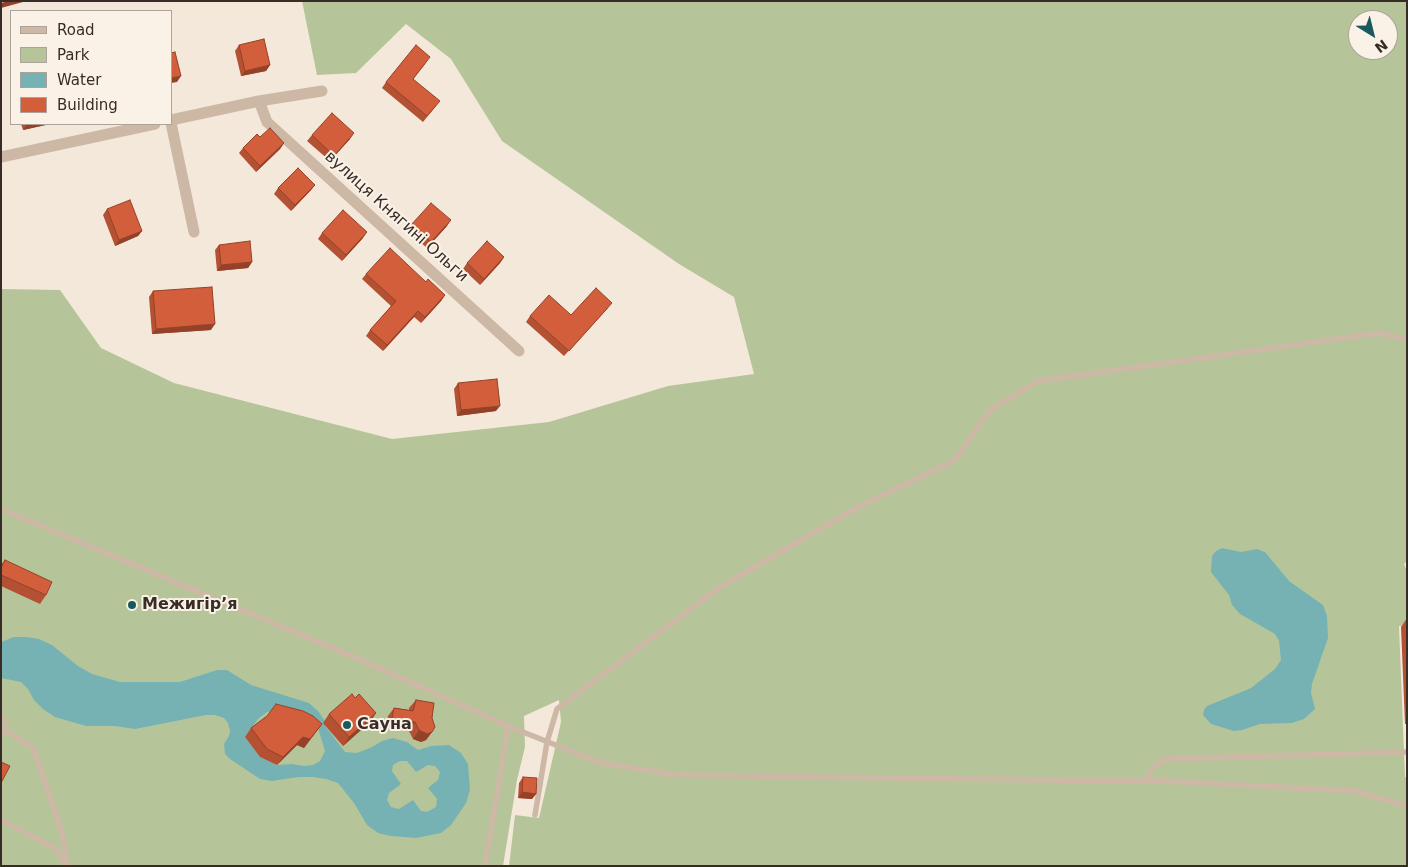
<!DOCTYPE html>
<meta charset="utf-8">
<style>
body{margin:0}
#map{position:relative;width:1408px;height:867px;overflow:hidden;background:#f4e8da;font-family:"DejaVu Sans",sans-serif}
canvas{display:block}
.frame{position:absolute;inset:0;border:2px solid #382c27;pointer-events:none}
.legend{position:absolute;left:10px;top:10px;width:162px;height:115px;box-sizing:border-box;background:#fbf2e7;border:1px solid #ada39a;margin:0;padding:6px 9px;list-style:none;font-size:15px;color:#382c27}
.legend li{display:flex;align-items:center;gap:10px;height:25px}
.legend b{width:25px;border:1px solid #ada39a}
.north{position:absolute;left:1348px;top:10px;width:50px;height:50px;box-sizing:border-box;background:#fbf2e7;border:1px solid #ada39a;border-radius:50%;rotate:144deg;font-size:14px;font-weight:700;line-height:20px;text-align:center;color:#382c27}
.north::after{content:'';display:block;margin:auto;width:18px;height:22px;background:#185a5e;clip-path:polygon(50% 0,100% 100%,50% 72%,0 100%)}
</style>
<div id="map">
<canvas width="1408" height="867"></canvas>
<div class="frame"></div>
<ul class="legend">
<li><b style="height:6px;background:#cdb7a5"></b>Road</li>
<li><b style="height:14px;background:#b6c599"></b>Park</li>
<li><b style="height:14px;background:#76b2b4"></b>Water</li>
<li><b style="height:14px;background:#d25e3b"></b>Building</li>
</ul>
<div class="north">N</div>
</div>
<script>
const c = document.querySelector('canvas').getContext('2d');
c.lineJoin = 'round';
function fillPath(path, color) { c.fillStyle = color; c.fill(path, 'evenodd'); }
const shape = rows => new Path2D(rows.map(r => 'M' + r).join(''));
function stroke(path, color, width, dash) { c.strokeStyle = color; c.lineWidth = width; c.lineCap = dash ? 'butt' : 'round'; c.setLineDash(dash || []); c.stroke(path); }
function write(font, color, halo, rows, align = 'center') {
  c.font = font + ' "DejaVu Sans",sans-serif'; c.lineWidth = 4; c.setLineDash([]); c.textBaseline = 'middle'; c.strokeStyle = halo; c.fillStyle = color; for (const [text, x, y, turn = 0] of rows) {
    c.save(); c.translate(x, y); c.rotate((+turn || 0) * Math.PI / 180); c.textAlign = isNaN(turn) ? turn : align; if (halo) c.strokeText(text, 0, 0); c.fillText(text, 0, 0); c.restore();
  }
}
fillPath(shape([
 [302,1,1407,1,1407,561,1404,564,1407,571,1407,625,1399,626,1405,777,1407,778,1407,866,509,866,515,815,539,818,561,722,559,700,524,716,525,747,517,780,503,866,1,866,1,289,60,290,101,348,174,383,392,439,549,422,668,386,754,374,734,297,679,264,502,141,451,59,406,24,356,73,317,75],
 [1358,20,1388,20,1388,50,1358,50]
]), '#b6c599');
fillPath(shape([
 [1222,548,1241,552,1257,549,1265,552,1289,581,1323,605,1327,616,1328,638,1312,684,1311,693,1315,709,1304,719,1292,723,1260,724,1242,730,1234,731,1211,724,1203,715,1204,710,1207,706,1251,688,1275,669,1281,660,1279,641,1275,634,1240,614,1232,605,1229,595,1211,572,1212,556,1216,551],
 [14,637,27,637,39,639,52,645,78,666,92,674,120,682,180,682,217,670,227,670,251,685,309,703,318,711,325,721,326,727,345,752,357,753,372,747,382,741,393,738,407,742,418,750,431,746,449,745,461,753,468,764,470,790,466,803,451,825,441,833,416,838,391,836,378,833,367,825,354,803,338,783,326,779,313,777,299,777,272,781,260,779,230,759,225,754,224,744,229,736,230,731,228,723,224,718,215,715,206,715,135,729,115,726,86,726,55,717,43,709,34,700,28,689,21,682,1,678,1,642],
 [277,711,318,728,325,751,320,761,313,765,304,766,292,764,277,765,260,757,245,737,258,719,267,712],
 [400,761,407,761,416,772,428,765,435,766,440,772,438,780,428,788,437,799,436,807,427,812,421,811,413,800,399,809,391,807,387,800,389,793,401,784,392,771,393,765]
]), '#76b2b4');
stroke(shape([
 [1,509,354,657,508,726,598,762,675,775,1122,781,1147,780,1355,791,1407,806],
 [1,716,6,723,5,730,1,733],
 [5,730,33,748,61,829,68,866],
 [1147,780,1150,771,1158,763,1167,759,1407,752],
 [535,815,547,742,557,709,720,587,860,506,954,461,990,410,1038,381,1379,333,1407,339],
 [1,820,56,849,65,866],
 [485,866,508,726]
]), '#cdb7a5', 5.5);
stroke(shape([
 [259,101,267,122,519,351],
 [171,120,259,101,322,91],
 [171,123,194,232],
 [1,157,155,124]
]), '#cdb7a5', 11);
fillPath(shape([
 [239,45,270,65,266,71,241,76,235,51],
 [426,63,413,79,436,106,423,122,382,88,386,82],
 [21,124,50,124,23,130],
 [312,135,350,139,330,161,307,141],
 [284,143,280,149,256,172,239,153,243,148],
 [315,185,311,190,291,211,274,194,278,188],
 [107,209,142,231,138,236,115,246,103,215],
 [411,225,447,226,427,248,407,231],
 [322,233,363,238,342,261,318,239],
 [219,245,252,262,248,268,217,271,215,250],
 [504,257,500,263,480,285,463,269,467,263],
 [366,274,426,282,445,295,441,301,421,323,414,317,383,351,366,336,370,330,391,306,362,279],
 [153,291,211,330,152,334,149,297],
 [608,308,564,356,526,322,530,316,571,315],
 [458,383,496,411,457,416,454,389],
 [5,560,46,595,40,604,1,586,1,565],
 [1407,618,1407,724,1405,724,1401,627],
 [416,700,432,718,432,732,426,740,421,742,413,739,409,731,386,726,388,716,394,708,409,710,409,708],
 [376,713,370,722,343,746,323,723,329,714],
 [267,716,315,733,304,748,297,745,277,765,260,757,245,737,251,728],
 [523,777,536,794,532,799,518,798,519,783]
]), '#b55133');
fillPath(shape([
 [8,1,23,1,23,2,1,8,1,3],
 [270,65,266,71,241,76,245,71],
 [181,76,177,82,171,83,171,78],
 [27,124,50,124,23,130],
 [354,133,350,139,330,161,334,156],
 [284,143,280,149,256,172,260,166],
 [315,185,311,190,291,211,295,205],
 [451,220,447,226,427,248,431,242],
 [142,231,138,236,115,246,119,240],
 [367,232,363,238,342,261,346,255],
 [504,257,500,263,480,285,484,279],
 [252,262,248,268,217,271,221,265],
 [445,295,441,301,421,323,425,317],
 [418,311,414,317,383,351,387,345],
 [215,324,211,330,152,334,156,329],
 [500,406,496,411,457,416,461,410],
 [376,713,370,722,343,746,349,737],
 [392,718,415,722,409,731,386,726],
 [322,724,304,748,297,745,277,765,283,757,303,737],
 [419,730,432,732,426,740,421,742,413,739],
 [522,792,536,794,532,799,518,798]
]), '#934229');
const building = shape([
 [264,39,270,65,245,71,239,45,264,39],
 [416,45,430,57,413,79,440,101,427,116,386,82,416,45],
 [175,52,181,76,171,78,171,53,175,52],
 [332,113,354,133,334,156,312,135,332,113],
 [270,128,284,143,260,166,243,148,257,134,260,137,270,128],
 [298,168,315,185,295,205,278,188,298,168],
 [130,200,142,231,119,240,107,209,130,200],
 [431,203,451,220,431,242,411,225,431,203],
 [343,210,367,232,346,255,322,233,343,210],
 [250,241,252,262,221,265,219,245,250,241],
 [487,241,504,257,484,279,467,263,487,241],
 [390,248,426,282,428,279,445,295,425,317,418,311,387,345,370,330,396,301,366,274,390,248],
 [212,287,215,324,156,329,153,291,212,287],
 [596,288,612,303,569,351,530,316,549,295,571,315,596,288],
 [497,379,500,406,461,410,458,383,497,379],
 [5,560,52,582,46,595,1,575,1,568,5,560],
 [352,694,355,698,359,694,376,713,349,737,329,714,352,694],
 [416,700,434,703,432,718,435,727,432,732,427,734,419,730,415,722,392,718,394,708,413,711,416,700],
 [276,704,303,711,313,716,322,724,310,739,303,737,283,757,267,749,251,728,267,716,276,704],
 [1,762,10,766,1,783,1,762],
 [523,777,537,778,536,794,522,792,523,777]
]);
fillPath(building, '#d25e3b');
stroke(building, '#934229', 1);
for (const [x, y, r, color] of [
 [132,605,5,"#185a5e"],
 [347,725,5,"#185a5e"]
]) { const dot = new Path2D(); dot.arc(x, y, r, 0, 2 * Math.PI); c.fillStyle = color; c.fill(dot); stroke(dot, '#fbf2e7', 2); }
write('16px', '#382c27', '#fbf2e7', [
 ["вулиця Княгині Ольги",396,217,42]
]);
write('bold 16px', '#382c27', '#fbf2e7', [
 ["Межигір’я",142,605],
 ["Сауна",357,725]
], 'left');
</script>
